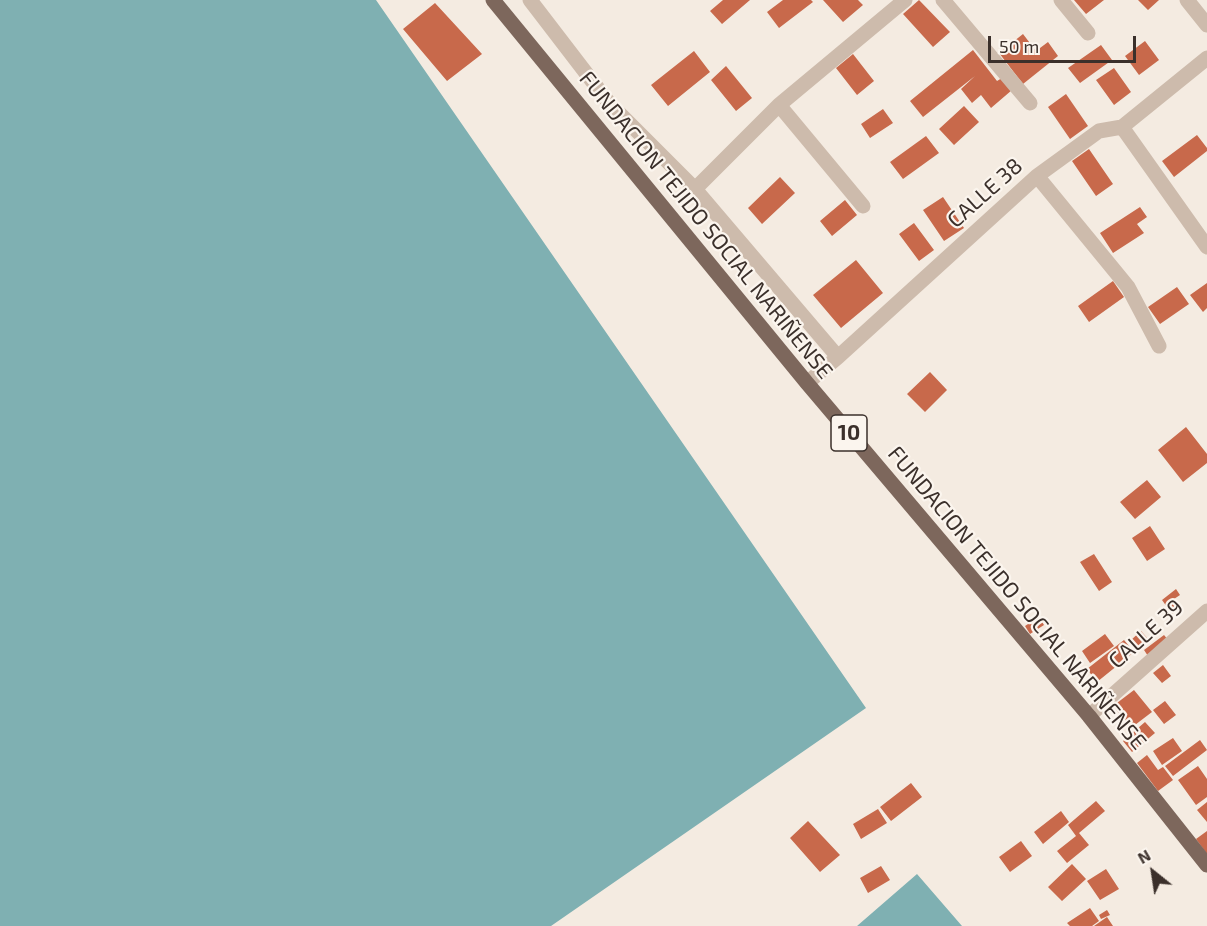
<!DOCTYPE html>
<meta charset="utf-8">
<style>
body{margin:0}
#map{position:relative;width:1207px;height:926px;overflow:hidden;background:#f4ebe1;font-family:"Exo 2",sans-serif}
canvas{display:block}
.north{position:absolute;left:1123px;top:842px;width:60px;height:60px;-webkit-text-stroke:4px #fbf5ee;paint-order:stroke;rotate:330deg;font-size:16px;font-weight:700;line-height:24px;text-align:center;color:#3b302b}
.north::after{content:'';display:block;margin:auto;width:21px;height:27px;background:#3b302b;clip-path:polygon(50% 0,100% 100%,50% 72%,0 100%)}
.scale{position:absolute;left:988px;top:36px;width:148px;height:27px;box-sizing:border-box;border:3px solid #3b302b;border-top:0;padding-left:8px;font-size:18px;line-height:21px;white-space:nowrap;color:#3b302b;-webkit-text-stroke:4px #fbf5ee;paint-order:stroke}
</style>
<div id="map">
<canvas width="1207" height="926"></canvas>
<div class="north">N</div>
<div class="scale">50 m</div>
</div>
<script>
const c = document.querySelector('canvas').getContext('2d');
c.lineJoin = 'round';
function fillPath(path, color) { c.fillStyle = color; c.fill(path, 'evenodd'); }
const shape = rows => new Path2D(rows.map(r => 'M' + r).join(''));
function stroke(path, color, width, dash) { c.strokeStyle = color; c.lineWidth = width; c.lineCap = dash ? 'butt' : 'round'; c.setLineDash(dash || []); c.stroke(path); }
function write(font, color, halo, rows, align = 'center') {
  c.font = font + ' "Exo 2",sans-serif'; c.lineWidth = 4.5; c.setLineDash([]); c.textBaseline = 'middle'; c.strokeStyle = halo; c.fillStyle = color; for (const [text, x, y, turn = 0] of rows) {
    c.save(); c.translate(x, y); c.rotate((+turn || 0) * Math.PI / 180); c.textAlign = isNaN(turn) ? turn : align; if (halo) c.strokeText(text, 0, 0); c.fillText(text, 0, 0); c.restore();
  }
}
fillPath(shape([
 [0,0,376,0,866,708,551,926,0,926],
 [917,874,962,926,857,926]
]), '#7fb0b2');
fillPath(shape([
 [723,0,750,0,722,24,710,11],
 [783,0,811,0,813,2,779,28,767,12],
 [823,0,858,0,863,5,843,22],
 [919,0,950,32,933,47,903,14],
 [1074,0,1104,0,1086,14],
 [1138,0,1159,0,1148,10],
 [435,3,482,54,447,81,403,29],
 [1023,34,1036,51,1048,42,1058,56,1023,84,999,53],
 [1145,41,1159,60,1139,75,1125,56],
 [1101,45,1112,60,1080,83,1068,68],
 [973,50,997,81,1002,78,1012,90,991,108,981,95,972,103,961,89,975,76,923,117,910,101],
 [694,51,710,72,668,106,651,85],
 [853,54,874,81,857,95,836,68],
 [726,66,752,98,736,111,711,80],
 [1114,68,1131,92,1114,105,1096,80],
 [1066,94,1088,126,1070,139,1048,107],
 [964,106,979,122,954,145,939,129],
 [883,109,893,123,870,138,861,124],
 [1197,135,1207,148,1207,151,1174,177,1162,161],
 [926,136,939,153,903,179,890,162],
 [1089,149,1113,184,1096,196,1072,161],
 [780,177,795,193,762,224,748,208],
 [943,197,964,228,944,241,923,210],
 [845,200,857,215,832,236,820,221],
 [1140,207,1147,217,1137,224,1144,233,1113,253,1100,233],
 [914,223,934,250,919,261,899,234],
 [856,260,883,293,841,328,813,295],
 [1113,281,1124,297,1089,322,1078,306],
 [1207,283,1207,308,1203,312,1190,295],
 [1177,287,1189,304,1160,324,1148,307],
 [930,372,947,390,925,412,907,394],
 [1186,427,1207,454,1207,463,1183,482,1158,450],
 [1147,480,1161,497,1135,519,1120,502],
 [1150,526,1165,549,1147,561,1132,538],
 [1094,554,1112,582,1099,591,1080,562],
 [1176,589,1180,595,1171,601,1177,610,1172,614,1162,600],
 [1039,617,1044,625,1030,634,1025,626],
 [1141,631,1148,639,1138,647,1131,640],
 [1105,634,1114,646,1090,663,1082,651],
 [1164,635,1169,641,1148,656,1144,650],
 [1124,640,1134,652,1097,682,1087,669],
 [1163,665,1171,676,1162,683,1153,673],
 [1134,690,1152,712,1131,728,1113,706],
 [1165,701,1176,715,1164,724,1153,710],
 [1145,722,1155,733,1132,752,1123,741],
 [1173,738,1182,751,1162,765,1153,751],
 [1200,740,1207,750,1173,776,1165,766],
 [1147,755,1158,770,1163,767,1173,780,1158,791,1137,763],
 [1198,766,1207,779,1207,797,1196,805,1178,780],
 [911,783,922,797,891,821,880,807],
 [1096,801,1105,811,1079,833,1089,845,1067,863,1057,851,1076,836,1068,825],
 [1207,802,1207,822,1197,810],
 [878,809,887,823,861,839,853,824],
 [1061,811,1069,822,1043,844,1034,832],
 [808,821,840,855,820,872,790,838],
 [1207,831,1207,854,1196,839],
 [1021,841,1032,856,1010,872,999,857],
 [1072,864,1086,879,1062,901,1048,887],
 [881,866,890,880,868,893,860,878],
 [1106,869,1119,889,1100,900,1087,881],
 [1090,908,1099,921,1092,926,1070,926,1067,923],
 [1107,910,1110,915,1101,919,1099,915],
 [1107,917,1113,926,1094,926]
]), '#c8694b');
stroke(shape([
 [530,0,609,103,695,189,838,357],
 [943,0,1030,103],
 [1061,0,1088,33],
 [1187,0,1207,25],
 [779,105,863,206],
 [1122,127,1207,247],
 [1037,176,1128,287,1159,346],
 [695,189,779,105,905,0],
 [807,383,838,357,1037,176,1099,131,1122,127,1207,58],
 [1089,716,1207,611]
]), '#cdbbac', 15);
stroke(shape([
 [493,0,807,383,1089,716,1207,865]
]), '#7d675c', 15);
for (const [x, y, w] of [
 [849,433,36]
]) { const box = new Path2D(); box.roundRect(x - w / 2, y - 18, w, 36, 4.5); c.fillStyle = '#fbf5ee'; c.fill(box); stroke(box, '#3b302b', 1.5); }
write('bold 21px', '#3b302b', null, [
 ["10",849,433]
]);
write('22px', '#3b302b', '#fbf5ee', [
 ["CALLE 38",985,193,-42],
 ["FUNDACION TEJIDO SOCIAL NARIÑENSE",706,225,51],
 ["FUNDACION TEJIDO SOCIAL NARIÑENSE",1017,598,50],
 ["CALLE 39",1146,634,-42]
]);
</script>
